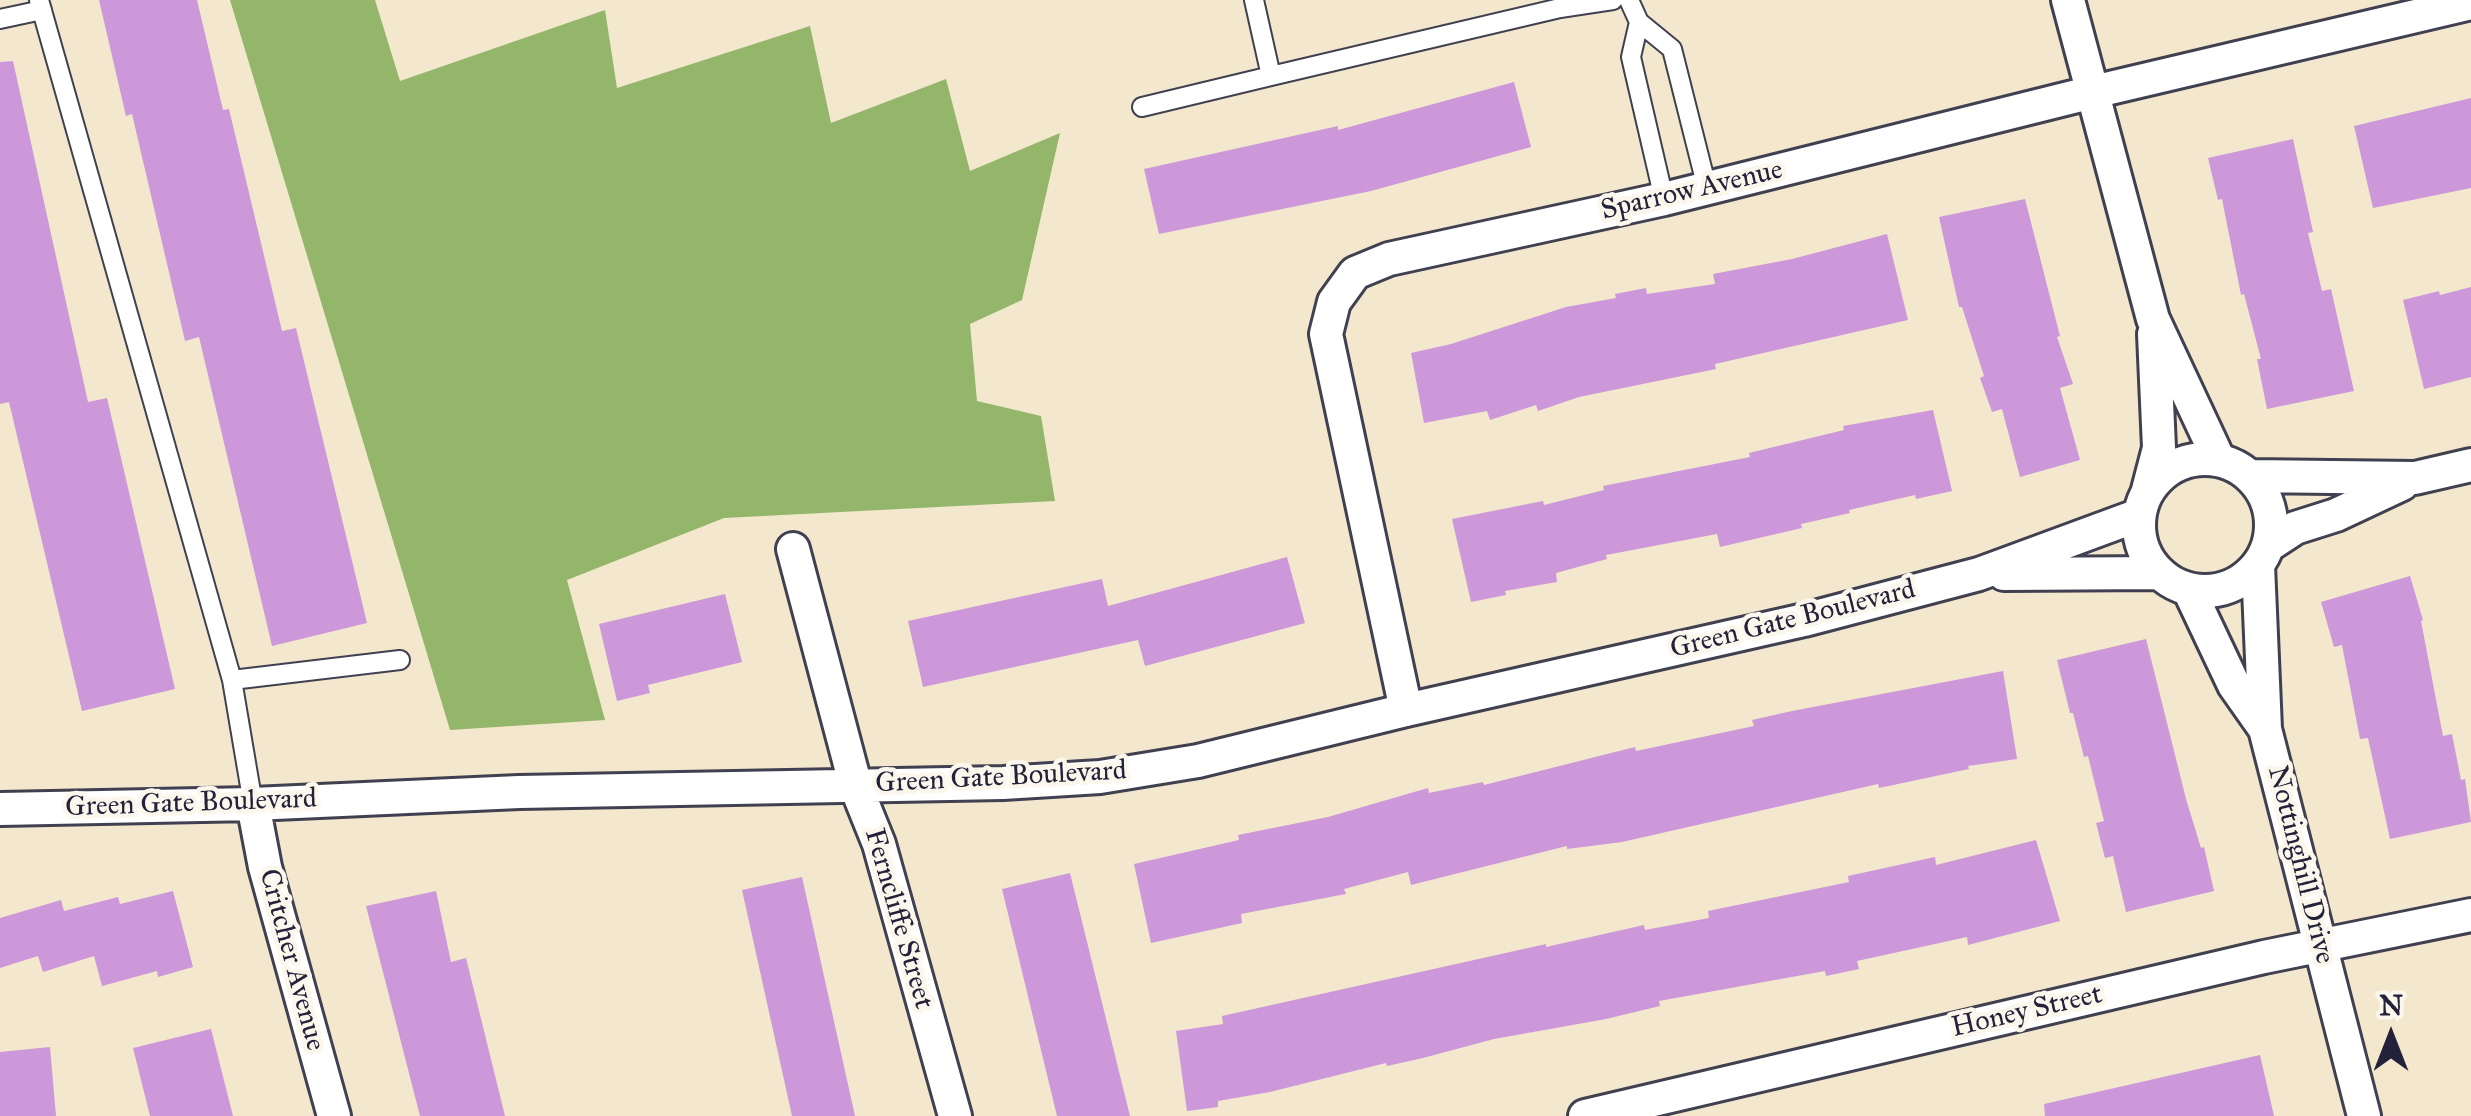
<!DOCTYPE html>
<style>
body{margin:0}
#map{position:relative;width:2471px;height:1116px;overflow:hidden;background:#f3e7cd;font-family:"IM FELL Great Primer",serif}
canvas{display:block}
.north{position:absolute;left:2341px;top:986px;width:100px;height:100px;-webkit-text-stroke:8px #fbf7ec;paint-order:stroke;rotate:0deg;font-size:28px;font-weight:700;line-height:40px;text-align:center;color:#22223b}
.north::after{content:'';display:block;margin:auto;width:35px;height:45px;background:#22223b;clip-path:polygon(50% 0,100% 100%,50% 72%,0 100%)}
</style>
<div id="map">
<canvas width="2471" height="1116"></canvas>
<div class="north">N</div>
</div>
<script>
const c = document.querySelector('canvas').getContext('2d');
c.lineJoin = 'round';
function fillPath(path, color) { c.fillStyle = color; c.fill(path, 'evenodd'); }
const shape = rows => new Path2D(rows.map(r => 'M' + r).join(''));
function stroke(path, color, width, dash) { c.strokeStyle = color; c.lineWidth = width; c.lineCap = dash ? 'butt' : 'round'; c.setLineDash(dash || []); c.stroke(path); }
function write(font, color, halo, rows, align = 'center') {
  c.font = font + ' "IM FELL Great Primer",serif'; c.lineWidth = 9; c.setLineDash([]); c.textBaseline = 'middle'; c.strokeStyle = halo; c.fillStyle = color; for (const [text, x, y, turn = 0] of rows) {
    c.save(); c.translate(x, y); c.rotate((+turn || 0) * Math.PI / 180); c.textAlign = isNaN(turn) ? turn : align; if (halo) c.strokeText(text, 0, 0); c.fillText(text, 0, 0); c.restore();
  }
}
fillPath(shape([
 [230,0,375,0,400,81,605,10,617,88,810,26,831,123,946,79,970,171,1060,133,1022,300,970,324,977,401,1041,416,1055,501,724,518,567,580,605,720,450,730]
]), '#93b66a');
fillPath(shape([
 [99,0,197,0,223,110,229,109,282,331,296,328,367,623,272,646,199,337,185,341,132,114,126,116],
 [13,61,88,402,107,398,175,689,82,711,9,402,0,404,0,62],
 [1514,82,1531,147,1371,191,1159,234,1144,169,1338,126,1338,130],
 [2471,98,2471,188,2373,208,2354,126],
 [2293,139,2313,232,2308,233,2322,291,2331,289,2354,391,2267,409,2257,359,2261,359,2244,294,2241,295,2222,199,2218,200,2208,158],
 [2025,199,2060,336,2057,337,2073,384,2060,388,2080,460,2020,477,2002,409,1992,412,1980,378,1984,376,1962,307,1959,307,1939,217],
 [1887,234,1908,320,1715,364,1716,369,1579,397,1538,411,1536,405,1490,420,1487,411,1424,423,1411,353,1451,344,1566,307,1616,298,1615,294,1646,288,1647,294,1715,284,1713,274,1792,259],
 [2471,287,2471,377,2424,389,2403,300,2439,291,2440,295],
 [1933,410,1952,491,1916,499,1915,495,1849,510,1850,513,1801,524,1802,528,1720,547,1717,534,1606,555,1607,559,1556,573,1557,582,1505,591,1506,595,1471,602,1452,519,1543,501,1544,505,1604,490,1603,486,1750,457,1749,453,1844,430,1843,426],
 [1287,557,1305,623,1145,666,1138,640,923,687,908,621,1102,579,1108,606],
 [2410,576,2423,620,2421,621,2443,736,2452,734,2461,780,2465,779,2471,822,2390,839,2368,738,2360,739,2342,645,2334,647,2321,602],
 [725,594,742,662,648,685,650,693,617,701,599,624],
 [2146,639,2186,799,2201,848,2204,847,2214,891,2126,912,2113,856,2105,858,2096,823,2104,821,2088,756,2084,757,2073,713,2070,713,2057,660],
 [2003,671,2017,759,1968,766,1969,769,1879,788,1878,784,1622,842,1567,849,1567,846,1411,885,1408,872,1344,889,1346,894,1241,914,1242,923,1151,943,1134,864,1239,840,1238,835,1328,817,1428,788,1429,793,1483,782,1484,785,1635,747,1636,751,1754,726,1752,720,1792,711],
 [2036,840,2060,921,1968,945,1967,937,1857,961,1859,969,1826,976,1825,971,1659,1001,1660,1006,1606,1019,1494,1039,1423,1058,1387,1066,1386,1063,1270,1092,1218,1101,1218,1107,1187,1111,1176,1031,1223,1024,1222,1016,1546,944,1546,947,1644,925,1645,930,1709,918,1708,911,1849,882,1848,876,1935,857,1936,865],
 [1070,873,1130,1116,1057,1116,1002,889],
 [802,877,855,1116,792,1116,742,890],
 [173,891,193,967,158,977,157,971,102,986,94,956,43,972,38,956,0,968,0,918,61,900,64,911,118,897,120,904],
 [436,891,451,962,466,958,505,1116,420,1116,366,906],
 [211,1029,233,1116,150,1116,133,1048],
 [50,1047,56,1116,0,1116,0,1052],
 [2260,1055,2274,1116,2045,1116,2044,1104]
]), '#cc98da');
const lane = shape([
 [39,0,232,680,253,804],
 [1254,0,1271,76,1560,8,1613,0],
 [1629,0,1639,22,1672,49,1707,188],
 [0,19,42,10],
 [1639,22,1631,57,1664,199],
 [1142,107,1271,76],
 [232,680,400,660]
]);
const street = shape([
 [2068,0,2153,319,2219,460],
 '2139 525a66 66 0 1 1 132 0a66 66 0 1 1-132 0Z',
 [2250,476,2415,478,2471,465],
 [2148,490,2159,448,2154,334],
 [2269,545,2295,528,2336,515,2402,484],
 [793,549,856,787,879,844,955,1116],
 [2258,565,2265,729,2364,1116],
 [2004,574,2158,573],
 [2189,590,2234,685,2265,729],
 [1406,710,1326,334,1334,302,1355,273,1389,259,1664,199,2093,92,2471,3],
 [253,804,265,867,334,1116],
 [0,809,253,804,519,792,1003,783,1100,777,1198,761,1406,710,1804,620,1979,574,2139,515],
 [1585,1116,2264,957,2471,915]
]);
stroke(lane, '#414051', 22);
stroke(street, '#414051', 38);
stroke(lane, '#fff', 18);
stroke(street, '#fff', 32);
write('28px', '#22223b', '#fbf7ec', [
 ["Sparrow Avenue",1692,191,-13],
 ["Green Gate Boulevard",1793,620,-14],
 ["Green Gate Boulevard",1001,778,-3],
 ["Green Gate Boulevard",191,804,-2],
 ["Nottinghill Drive",2300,865,76],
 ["Ferncliffe Street",898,919,74],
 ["Critcher Avenue",291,960,75],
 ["Honey Street",2027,1012,-13]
]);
</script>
